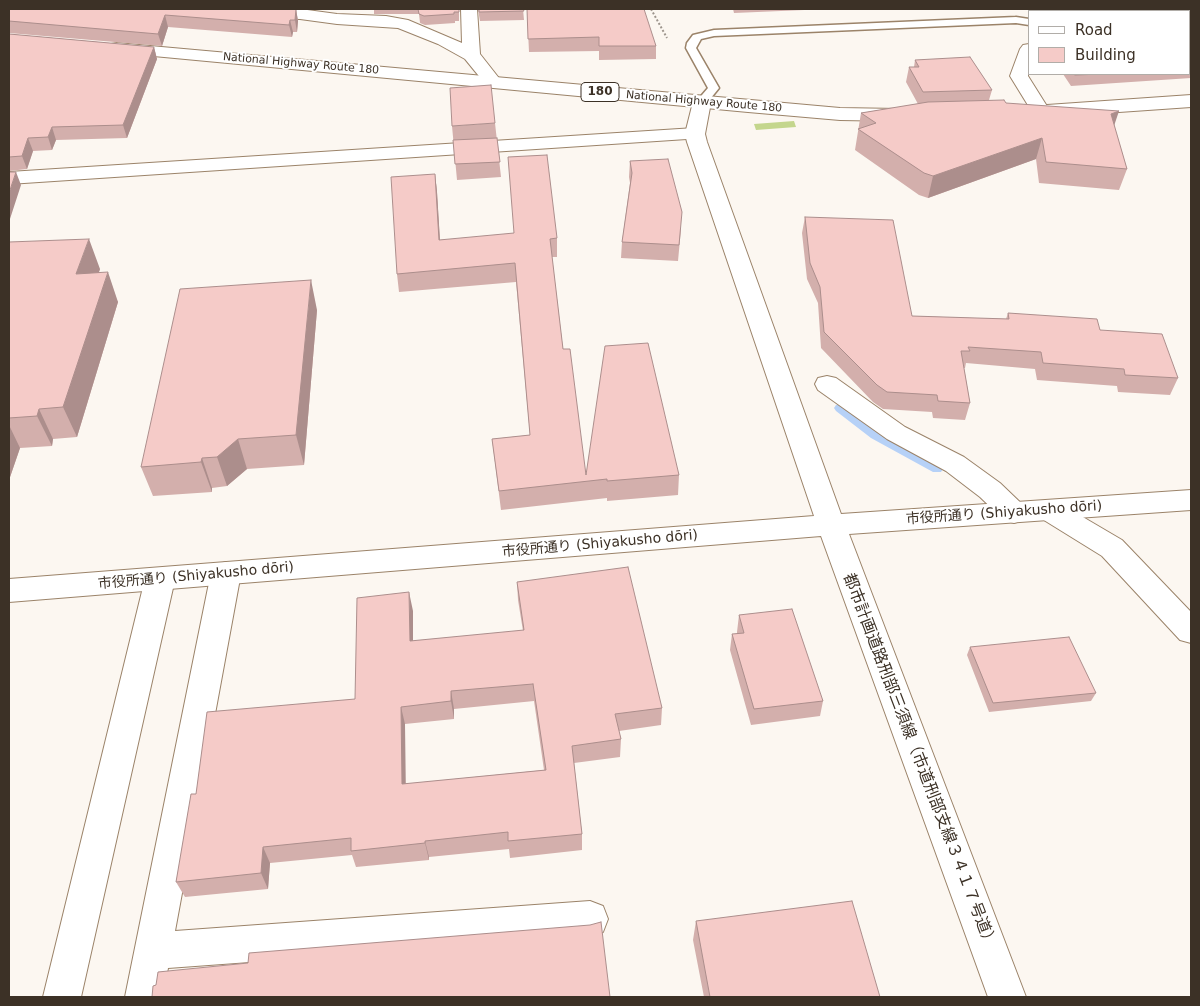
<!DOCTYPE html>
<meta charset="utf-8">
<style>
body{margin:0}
#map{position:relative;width:1200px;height:1006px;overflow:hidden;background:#fcf7f1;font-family:"DejaVu Sans",sans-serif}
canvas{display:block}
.frame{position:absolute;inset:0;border:10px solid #3c3126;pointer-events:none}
.legend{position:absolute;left:1028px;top:10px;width:162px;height:65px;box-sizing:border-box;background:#fff;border:1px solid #b1ada8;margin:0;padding:6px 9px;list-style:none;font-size:15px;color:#3c3126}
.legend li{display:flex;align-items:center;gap:10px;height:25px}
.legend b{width:25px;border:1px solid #b1ada8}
</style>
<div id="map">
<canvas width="1200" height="1006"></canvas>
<div class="frame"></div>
<ul class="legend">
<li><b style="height:6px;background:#fff"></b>Road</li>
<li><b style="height:14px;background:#f5cbc8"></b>Building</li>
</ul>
</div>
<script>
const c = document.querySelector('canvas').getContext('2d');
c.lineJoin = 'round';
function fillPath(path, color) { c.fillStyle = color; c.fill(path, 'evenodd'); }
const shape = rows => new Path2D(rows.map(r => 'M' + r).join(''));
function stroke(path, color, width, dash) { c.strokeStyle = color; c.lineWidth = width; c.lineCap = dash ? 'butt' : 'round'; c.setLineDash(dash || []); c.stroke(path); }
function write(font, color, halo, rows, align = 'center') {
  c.font = font + ' "DejaVu Sans","Noto Sans JP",sans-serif'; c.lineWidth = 4; c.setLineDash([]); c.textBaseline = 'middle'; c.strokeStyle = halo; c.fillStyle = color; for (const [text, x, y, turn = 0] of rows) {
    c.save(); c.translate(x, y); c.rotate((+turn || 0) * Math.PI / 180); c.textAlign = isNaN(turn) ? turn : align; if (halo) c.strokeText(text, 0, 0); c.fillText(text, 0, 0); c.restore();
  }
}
fillPath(shape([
 [794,121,796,127,756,130,754,124]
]), '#c4d68d');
fillPath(shape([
 [840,404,879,432,941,466,943,469,941,472,933,472,871,438,836,411,834,408,836,405,840,404]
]), '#b6d1f7');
const lane = shape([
 [1016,17,1029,19,1029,25,1016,23,714,36,701,39,696,48,719,88,706,104,702,105,696,102,708,88,686,48,687,43,693,35,714,30,1016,17]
]);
const street = shape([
 [260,9,300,9,337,14,386,16,408,20,462,43,461,9,477,9,480,54,502,82,499,86,493,87,487,86,465,59,438,44,398,28,337,24,300,19,254,18,252,14,254,10,260,9],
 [1035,9,1051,9,1051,11,1035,11,1035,9],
 [1029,44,1028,76,1050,111,1048,115,1041,117,1034,115,1010,76,1020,49,1023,45,1029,44],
 [695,128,702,130,705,134,702,138,9,184,9,172,695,128],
 [827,376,836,378,905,427,964,457,1000,483,1024,506,1028,513,1024,520,1014,523,1004,520,980,497,946,471,887,439,818,390,815,384,818,378,827,376],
 [1049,500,1059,503,1122,540,1191,612,1191,643,1180,640,1102,556,1039,517,1035,510,1039,503,1049,500],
 [226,562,236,565,241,573,175,931,590,901,603,906,608,919,603,932,590,937,168,968,163,997,125,997,211,573,216,565,226,562],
 [160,568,170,571,175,579,81,997,43,997,145,579,150,571,160,568]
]);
const secondary = shape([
 [702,96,709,98,711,102,705,134,707,142,841,514,1191,490,1191,510,849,534,1026,997,988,997,821,536,9,602,9,579,814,516,687,142,685,134,693,102,695,98,702,96]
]);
const highway = shape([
 [117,43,840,108,899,109,906,111,909,115,906,119,899,121,840,120,748,112,111,52,108,48,111,44,117,43],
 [1191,95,1191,107,1047,117,1040,115,1038,111,1040,107,1047,105,1191,95]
]);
stroke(lane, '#9b8369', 3);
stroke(street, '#9b8369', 2);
stroke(secondary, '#9b8369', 2);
stroke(highway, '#9b8369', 2);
stroke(shape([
 [651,9,667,38]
]), '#9d958d', 2, [2, 2]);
fillPath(lane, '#fff');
fillPath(street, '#fff');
fillPath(secondary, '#fff');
fillPath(highway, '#fff');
fillPath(shape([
 [9,9,296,9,298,21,297,32,293,32,292,37,168,27,162,46,9,33],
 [374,9,459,9,459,21,455,21,455,23,425,25,420,23,419,14,374,14],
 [478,9,523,9,524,20,480,21],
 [527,9,656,46,656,59,599,60,599,51,529,52],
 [733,9,828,9,734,13],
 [1191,9,1191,78,1071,86,1063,74,1189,74,1189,11],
 [9,34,154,47,157,59,127,138,56,140,52,150,33,151,27,169,9,171],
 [915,60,992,90,989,100,1114,125,1127,169,1119,190,1039,183,1036,159,928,198,919,195,855,150,861,113,918,104,906,82,909,67,914,67],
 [495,123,501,177,457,180,452,126],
 [630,161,681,229,678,261,621,258,622,242,630,183,629,177],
 [435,174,437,192,440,240,557,238,557,257,552,257,563,349,586,475,679,475,678,495,607,501,607,498,501,510,492,439,530,435,516,282,399,292,397,274],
 [805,217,912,316,1006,319,1008,313,1100,330,1178,378,1170,395,1118,392,1117,386,1037,380,1035,369,966,363,965,368,964,368,970,403,965,420,933,418,932,412,883,409,873,402,821,348,818,303,807,279,802,233],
 [9,242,100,269,99,272,118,302,77,437,53,439,52,446,20,448,9,480],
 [317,310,304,465,247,469,227,486,212,488,212,492,153,496,141,467],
 [517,582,662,708,661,725,619,731,621,739,620,757,574,763,582,834,582,850,510,858,509,849,429,857,429,860,356,867,352,855,270,863,268,889,185,897,176,882,196,794,355,699,413,611,413,641,523,631,518,600],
 [534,701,544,770,405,784,405,724,454,719,454,709],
 [739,615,823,701,820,716,751,725,730,650,732,634,737,634,737,632],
 [970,647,1096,693,1091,701,989,712,967,655],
 [696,921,880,997,704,997,693,940]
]), '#d3afac');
fillPath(shape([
 [296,9,298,21,297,32,295,20],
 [165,15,168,27,162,46,158,34],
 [290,20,293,32,292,37,289,25],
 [154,47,157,59,127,138,123,125],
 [1119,111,1112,132,1111,114],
 [52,127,56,140,52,150,48,137],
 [28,138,33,151,27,169,22,156],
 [1042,138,1036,159,928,198,933,176],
 [16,172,21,185,9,222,9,193],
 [435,174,437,192,441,259,439,240],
 [89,239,100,269,88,303,76,274],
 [108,272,118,302,77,437,63,407],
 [311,280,317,310,304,465,296,435],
 [39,409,53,439,52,446,37,416],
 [9,425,20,448,9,480],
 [238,439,247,469,227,486,217,457],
 [202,458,212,488,212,492,201,462],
 [409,592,413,611,413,659,410,641],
 [451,691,454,709,454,719,451,701],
 [401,707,405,724,406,801,402,784],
 [425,841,429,857,429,860,425,843],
 [263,847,270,863,268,889,261,873]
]), '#ac8e8c');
const building = shape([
 [9,9,296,9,295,20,290,20,289,25,165,15,158,34,9,21,9,9],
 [418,9,459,9,459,12,454,12,454,14,424,16,419,14,418,9],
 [479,9,523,9,524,11,479,12,479,9],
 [527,9,644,9,656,46,599,46,599,37,528,39,527,9],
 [1062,9,1191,9,1191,68,1189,68,1189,11,1034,11,1062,9],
 [9,34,154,47,123,125,52,127,48,137,28,138,22,156,9,157,9,34],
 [970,57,992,90,923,92,909,67,919,67,915,60,970,57],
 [1073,74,1102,74,1075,75,1073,74],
 [491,85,495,123,452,126,450,88,491,85],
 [1004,100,1006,103,1119,111,1111,114,1127,169,1046,162,1042,138,933,176,924,173,858,129,876,123,861,113,928,102,1004,100],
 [497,138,500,162,455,164,453,140,497,138],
 [547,155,557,238,550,239,563,349,570,349,586,475,605,346,648,343,679,475,607,481,607,479,499,491,492,439,530,435,515,263,397,274,391,177,435,174,439,240,514,233,508,157,547,155],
 [668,159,682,212,679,245,622,242,632,173,630,161,668,159],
 [9,172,16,172,9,193,9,172],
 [805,217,893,220,912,316,1009,319,1008,313,1097,319,1100,330,1162,334,1178,378,1125,375,1124,369,1043,363,1041,352,968,347,970,351,961,351,970,403,938,401,937,395,887,392,877,385,824,332,820,287,810,263,805,217],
 [89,239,76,274,108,272,63,407,39,409,37,416,9,418,9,242,89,239],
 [311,280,296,435,238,439,217,457,202,458,201,462,141,467,180,289,311,280],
 [628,567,662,708,615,714,621,739,572,746,582,834,508,841,508,832,425,841,425,843,351,851,351,838,263,847,261,873,176,882,191,794,196,794,207,712,355,699,357,598,409,592,410,641,524,630,517,582,628,567],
 [533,684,546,770,402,784,401,707,451,701,451,691,533,684],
 [792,609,823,701,754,709,732,634,744,633,739,615,792,609],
 [1069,637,1096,693,993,703,970,647,1069,637],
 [852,901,880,997,710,997,696,921,852,901],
 [601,922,610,997,152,997,153,986,156,985,158,972,248,963,249,953,590,925,601,922]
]);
fillPath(building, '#f5cbc8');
stroke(building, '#ac8e8c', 1);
write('11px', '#3c3126', '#fff', [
 ["National Highway Route 180",301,64,5],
 ["National Highway Route 180",704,102,5]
]);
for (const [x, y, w] of [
 [600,92,38]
]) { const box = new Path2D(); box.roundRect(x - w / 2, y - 9.5, w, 19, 4); c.fillStyle = '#fff'; c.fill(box); stroke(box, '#3c3126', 1); }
write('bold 12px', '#3c3126', null, [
 ["180",600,92]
]);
write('14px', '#3c3126', '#fff', [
 ["市役所通り (Shiyakusho dōri)",1004,513,-4],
 ["市役所通り (Shiyakusho dōri)",600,544,-5],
 ["市役所通り (Shiyakusho dōri)",196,576,-5]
]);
write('16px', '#3c3126', '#fff', [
 ["都市計画道路刑部三須線（市道刑部支線３４１７号道）",919,761,69]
]);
</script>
